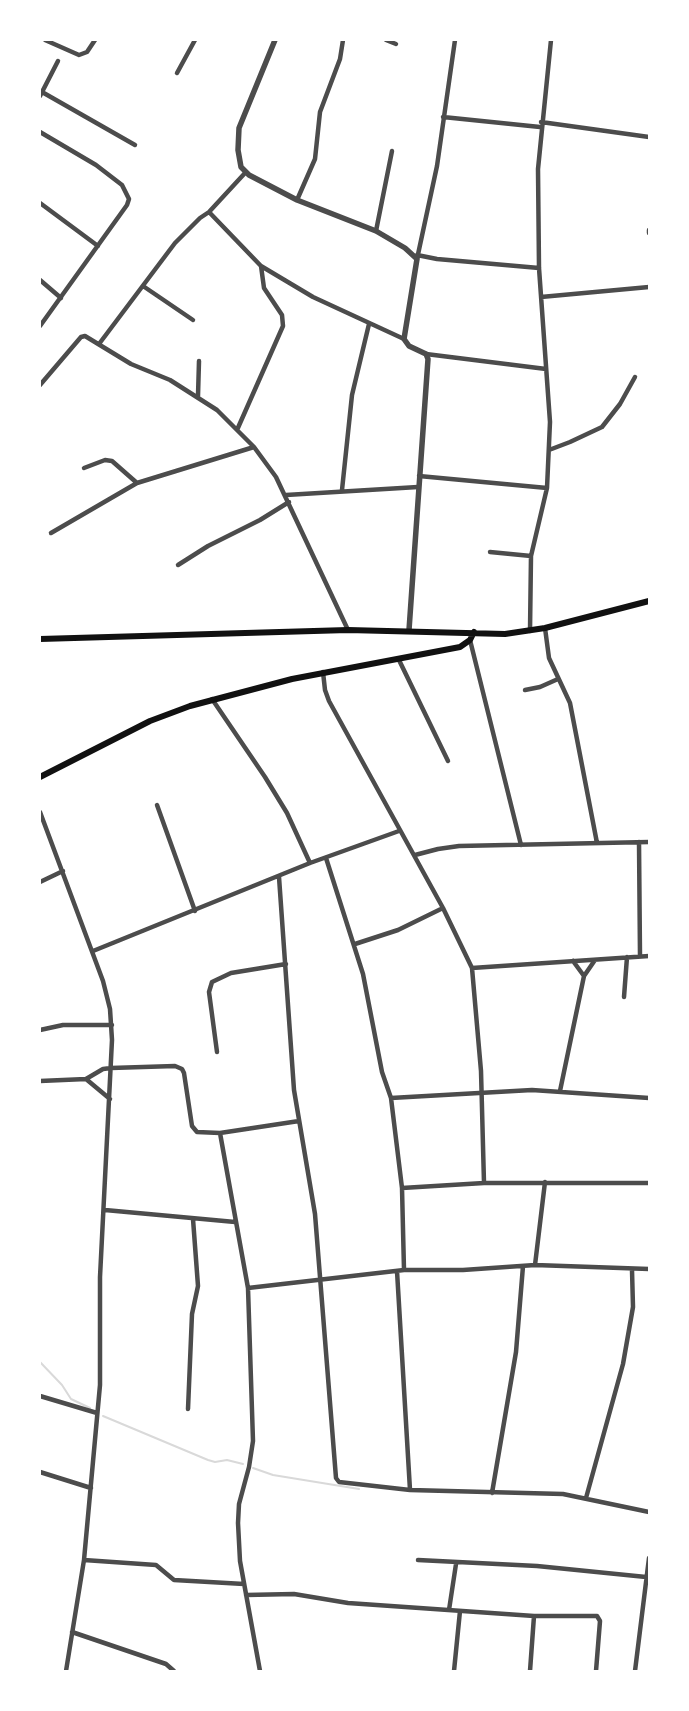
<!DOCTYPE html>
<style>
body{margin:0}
#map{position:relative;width:689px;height:1711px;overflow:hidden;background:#fff;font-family:Ubuntu,sans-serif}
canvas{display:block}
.frame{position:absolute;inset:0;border:41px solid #fff;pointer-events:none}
</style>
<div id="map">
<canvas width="689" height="1711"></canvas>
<div class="frame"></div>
</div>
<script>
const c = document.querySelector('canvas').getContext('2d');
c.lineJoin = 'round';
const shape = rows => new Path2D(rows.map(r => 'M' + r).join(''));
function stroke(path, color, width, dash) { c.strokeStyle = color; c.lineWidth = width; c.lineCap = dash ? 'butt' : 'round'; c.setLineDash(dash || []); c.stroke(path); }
stroke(shape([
 [40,1362,62,1385,71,1399,90,1408],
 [103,1416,208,1460,215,1462,227,1460,243,1464],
 [253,1468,273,1475,359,1489]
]), '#d9d9d9', 2);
stroke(shape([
 [45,40,79,55,87,52,95,40],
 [386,40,396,44],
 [177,73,195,40],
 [42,92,135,145],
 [40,96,58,61],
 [443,117,540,127],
 [541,122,649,137],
 [40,132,96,165,122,185,129,199,127,205,40,326],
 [297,200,315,159,320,112,340,59,343,40],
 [40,203,98,246],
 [209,212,261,266,313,297,404,339],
 [649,230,649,233],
 [376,231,392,151],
 [417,255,437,259,539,268],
 [417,259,437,166,455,40],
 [40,280,61,298],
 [143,286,193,320],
 [541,297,649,287],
 [99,344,175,243,200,218,209,212,245,173],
 [426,354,546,369],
 [40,385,81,337,85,336,131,364,170,380,217,410,254,447,276,477,348,630],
 [198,396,199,361],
 [237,430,283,326,282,315,264,288,261,266],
 [549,450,570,442,602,427,620,404,635,377],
 [84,468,105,460,112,461,137,483],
 [419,476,547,488],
 [342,490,352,395,369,324],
 [286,495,418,487],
 [51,533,137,483,254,447],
 [490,552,531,556],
 [178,565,208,546,260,520,289,502],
 [545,628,549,658,570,703,597,843],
 [530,631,531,556,547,488,550,422,539,268,538,169,551,40],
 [470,640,521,845],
 [399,660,448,761],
 [323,672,325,690,329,701,443,908,472,968,481,1071,484,1183],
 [525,690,540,687,558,679],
 [212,699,265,777,287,813,310,863],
 [157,805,195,911],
 [40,812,103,981,110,1009,112,1040,100,1277,100,1385,84,1560,66,1671],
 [639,842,640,956],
 [415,855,438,849,459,846,649,842],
 [326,858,363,974,382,1072,391,1098,402,1188,404,1270],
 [279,877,294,1090,315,1214,336,1478,339,1482,410,1490,563,1494,649,1512],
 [40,882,63,871],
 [355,944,398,930,443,908],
 [93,951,310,863,399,831],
 [573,961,584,976],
 [472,968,649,956],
 [624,997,627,957],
 [40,1030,63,1025,112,1025],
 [217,1052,209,992,212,982,231,973,286,964],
 [86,1079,110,1099],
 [40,1081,86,1079,103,1069,111,1068,175,1066,182,1069,184,1073,192,1126,197,1132,220,1133,299,1121],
 [560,1091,584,976,595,960],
 [391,1098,532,1090,649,1098],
 [220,1133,248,1288,253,1441,249,1467,239,1504,238,1523,240,1561,260,1671],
 [402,1188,484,1183,649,1183],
 [105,1210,235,1222],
 [535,1265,545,1182],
 [397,1271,410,1490],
 [248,1288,404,1270,463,1270,535,1265,649,1269],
 [40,1396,97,1413],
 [188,1409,192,1314,198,1286,193,1219],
 [40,1472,91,1488],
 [492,1493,516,1352,523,1266],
 [586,1498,623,1364,633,1307,632,1270],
 [84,1560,156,1565,174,1580,244,1584],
 [418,1560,537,1566,646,1577],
 [246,1595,294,1594,348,1603,534,1616,597,1616,600,1621,596,1671],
 [449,1610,456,1564],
 [72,1632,166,1664,174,1671],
 [454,1671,460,1611],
 [530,1671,534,1616],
 [635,1671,649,1558]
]), '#4c4c4c', 4.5);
stroke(shape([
 [275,40,239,128,238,150,241,167,249,175,297,200,376,231,405,248,417,259,404,339,409,346,426,354,428,359,409,630]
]), '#4c4c4c', 5.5);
stroke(shape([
 [40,639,348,630,505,634,545,628,649,601],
 [40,777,150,721,190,706,292,679,460,647,470,640,474,632]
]), '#111', 6);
</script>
